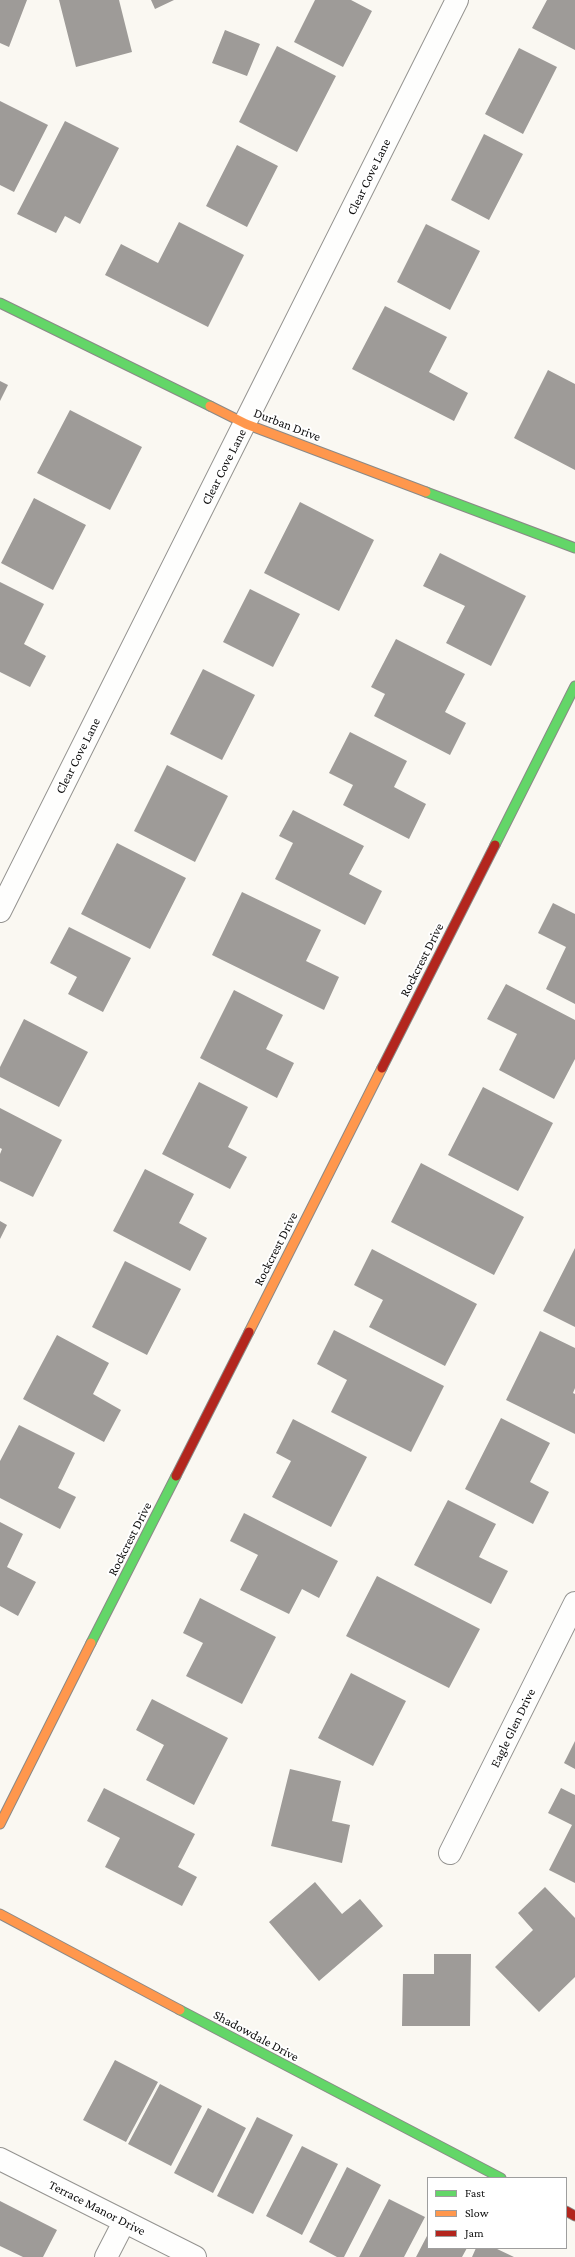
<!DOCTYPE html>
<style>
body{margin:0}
#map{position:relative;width:575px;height:2257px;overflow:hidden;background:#faf8f2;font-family:"Crimson Pro",serif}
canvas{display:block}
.legend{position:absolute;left:427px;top:2177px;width:140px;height:72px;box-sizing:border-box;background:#fff;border:1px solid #9e9e9e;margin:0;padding:5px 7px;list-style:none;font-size:12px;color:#0d0d0d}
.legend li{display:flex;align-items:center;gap:8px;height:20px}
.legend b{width:20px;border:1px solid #9e9e9e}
</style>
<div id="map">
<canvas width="575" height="2257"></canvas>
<ul class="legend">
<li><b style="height:5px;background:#63d668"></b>Fast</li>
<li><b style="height:5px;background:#ff974d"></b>Slow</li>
<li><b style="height:5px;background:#b3261e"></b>Jam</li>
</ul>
</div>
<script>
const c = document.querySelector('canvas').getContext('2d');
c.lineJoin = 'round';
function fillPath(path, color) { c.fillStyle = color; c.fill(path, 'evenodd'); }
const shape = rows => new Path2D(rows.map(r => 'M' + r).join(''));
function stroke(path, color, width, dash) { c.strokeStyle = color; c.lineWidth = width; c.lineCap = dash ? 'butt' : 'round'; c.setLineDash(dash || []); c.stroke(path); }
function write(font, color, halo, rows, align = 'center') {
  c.font = font + ' "Crimson Pro",serif'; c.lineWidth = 4; c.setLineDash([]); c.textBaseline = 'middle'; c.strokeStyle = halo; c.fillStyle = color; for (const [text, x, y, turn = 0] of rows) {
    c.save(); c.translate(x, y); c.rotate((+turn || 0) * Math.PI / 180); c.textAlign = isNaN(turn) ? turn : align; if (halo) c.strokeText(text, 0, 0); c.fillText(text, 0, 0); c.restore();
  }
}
fillPath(shape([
 [0,0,27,0,9,47,0,43],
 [59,0,119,0,132,52,76,67],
 [151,0,174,0,155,9],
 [315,0,351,0,372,11,343,67,294,42],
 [547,0,575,0,575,50,532,28],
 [225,30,260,44,247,76,212,63],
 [277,46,336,76,297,152,239,122],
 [519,48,557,67,523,134,485,114],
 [0,101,48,125,14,192,0,185],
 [65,121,119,148,80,224,65,216,56,233,17,214],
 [484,134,523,154,489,220,451,200],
 [237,145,278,166,247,227,206,206],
 [179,222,244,255,208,327,105,275,121,244,158,263],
 [426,224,480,251,450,310,397,282],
 [385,306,447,337,429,372,468,393,454,421,352,369],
 [548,370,575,384,575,470,514,438],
 [0,381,8,385,0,401],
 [70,410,142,447,110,510,37,473],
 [34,498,86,525,53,590,1,563],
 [300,502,374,540,339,611,264,573],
 [440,553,526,596,491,666,446,643,465,606,423,586],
 [0,582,44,604,24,644,46,656,30,687,0,672],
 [250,589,300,614,273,667,223,642],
 [396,639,465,674,445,712,466,723,450,755,374,716,385,694,371,687],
 [203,669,255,695,222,760,170,734],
 [350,732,407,761,394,787,426,804,409,839,343,805,353,785,329,773],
 [167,765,228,796,195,862,134,831],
 [293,810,364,846,349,874,382,891,365,925,275,879,293,843,279,836],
 [117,843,186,878,150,949,81,914],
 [242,892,321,930,306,961,339,977,324,1010,212,955],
 [553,903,575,914,575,1004,546,989,566,947,538,933],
 [69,927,131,958,103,1012,68,994,77,977,50,963],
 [506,984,575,1020,575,1059,554,1099,499,1070,517,1034,487,1019],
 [234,990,283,1015,266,1049,294,1063,277,1098,200,1058],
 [24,1019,88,1052,59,1107,0,1077,0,1067],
 [199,1082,248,1107,228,1147,247,1157,230,1189,162,1154],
 [483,1087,553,1123,518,1191,448,1155],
 [0,1108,62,1140,33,1197,0,1181,0,1154,2,1149,0,1148],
 [421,1163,524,1217,494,1275,391,1222],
 [145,1169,194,1194,179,1223,207,1238,190,1271,113,1231],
 [0,1221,7,1225,0,1239],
 [575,1248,575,1327,543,1311],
 [372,1249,477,1304,445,1366,369,1327,383,1300,354,1285],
 [125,1261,181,1289,147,1355,92,1327],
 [334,1330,444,1386,411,1452,331,1412,347,1380,317,1364],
 [540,1331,575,1348,575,1388,573,1393,575,1394,575,1434,506,1400],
 [57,1335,109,1363,93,1394,121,1410,104,1442,23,1399],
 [501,1418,550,1443,530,1482,549,1492,533,1524,465,1489],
 [293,1419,367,1457,331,1527,272,1497,291,1461,276,1453],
 [19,1425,75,1453,58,1488,76,1497,60,1529,0,1498,0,1461],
 [448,1500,496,1524,479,1557,508,1571,491,1604,414,1565],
 [244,1513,338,1561,319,1598,302,1589,289,1614,240,1590,258,1555,230,1541],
 [0,1522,23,1534,7,1567,36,1582,18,1616,0,1606],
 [377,1576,480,1629,449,1688,346,1636],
 [200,1598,276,1637,242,1704,186,1676,203,1643,183,1633],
 [351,1673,406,1701,373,1766,318,1738],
 [152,1699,228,1738,194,1805,146,1780,164,1745,136,1730],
 [575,1741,575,1769,564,1763],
 [290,1769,341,1781,332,1821,350,1825,342,1863,271,1846],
 [104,1788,195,1834,178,1867,197,1877,182,1906,105,1867,120,1838,87,1821],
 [561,1788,575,1795,575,1883,549,1870,572,1825,548,1813],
 [315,1882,342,1914,360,1899,383,1926,319,1981,269,1922],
 [545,1887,575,1918,575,1977,539,2012,495,1967,533,1930,518,1913],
 [434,1954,471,1954,470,2026,402,2026,403,1974,434,1974],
 [115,2060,158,2082,126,2142,83,2120],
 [160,2084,202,2106,171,2166,128,2144],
 [208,2108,246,2128,213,2193,174,2173],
 [257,2117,293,2135,253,2214,217,2196],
 [302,2146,338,2164,302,2235,266,2216],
 [347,2167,381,2185,344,2257,337,2257,309,2242],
 [389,2199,425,2217,404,2257,359,2257],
 [0,2201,57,2230,43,2257,23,2257,0,2246],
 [428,2234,428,2248,467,2248,462,2257,416,2257],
 [476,2248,495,2248,514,2257,472,2257]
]), '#9e9b98');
const street = shape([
 [0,911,457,0],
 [450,1853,575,1603],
 [0,2159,195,2257],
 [106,2257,124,2222]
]);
const fast = shape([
 [0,303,210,406],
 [426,492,575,548],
 [495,845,575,686],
 [91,1643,176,1476],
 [180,2010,501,2178]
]);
const slow = shape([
 [210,406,246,424,426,492],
 [249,1332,382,1068],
 [0,1824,91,1643],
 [0,1914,180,2010]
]);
const jam = shape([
 [382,1068,495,845],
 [176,1476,249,1332],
 [566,2211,575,2216]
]);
stroke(street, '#949390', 24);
stroke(fast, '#8a8987', 11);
stroke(slow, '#8a8987', 11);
stroke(jam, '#8a8987', 11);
stroke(street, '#fefefd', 22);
stroke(fast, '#63d668', 9);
stroke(slow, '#ff974d', 9);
stroke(jam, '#b3261e', 9);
write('13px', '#0d0d0d', '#fff', [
 ["Clear Cove Lane",369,177,-64],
 ["Durban Drive",287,425,21],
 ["Clear Cove Lane",224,467,-63],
 ["Clear Cove Lane",78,756,-63],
 ["Rockcrest Drive",422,960,-63],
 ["Rockcrest Drive",276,1249,-63],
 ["Rockcrest Drive",130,1539,-63],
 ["Eagle Glen Drive",513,1728,-64],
 ["Shadowdale Drive",256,2036,28],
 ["Terrace Manor Drive",97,2208,27]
]);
</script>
